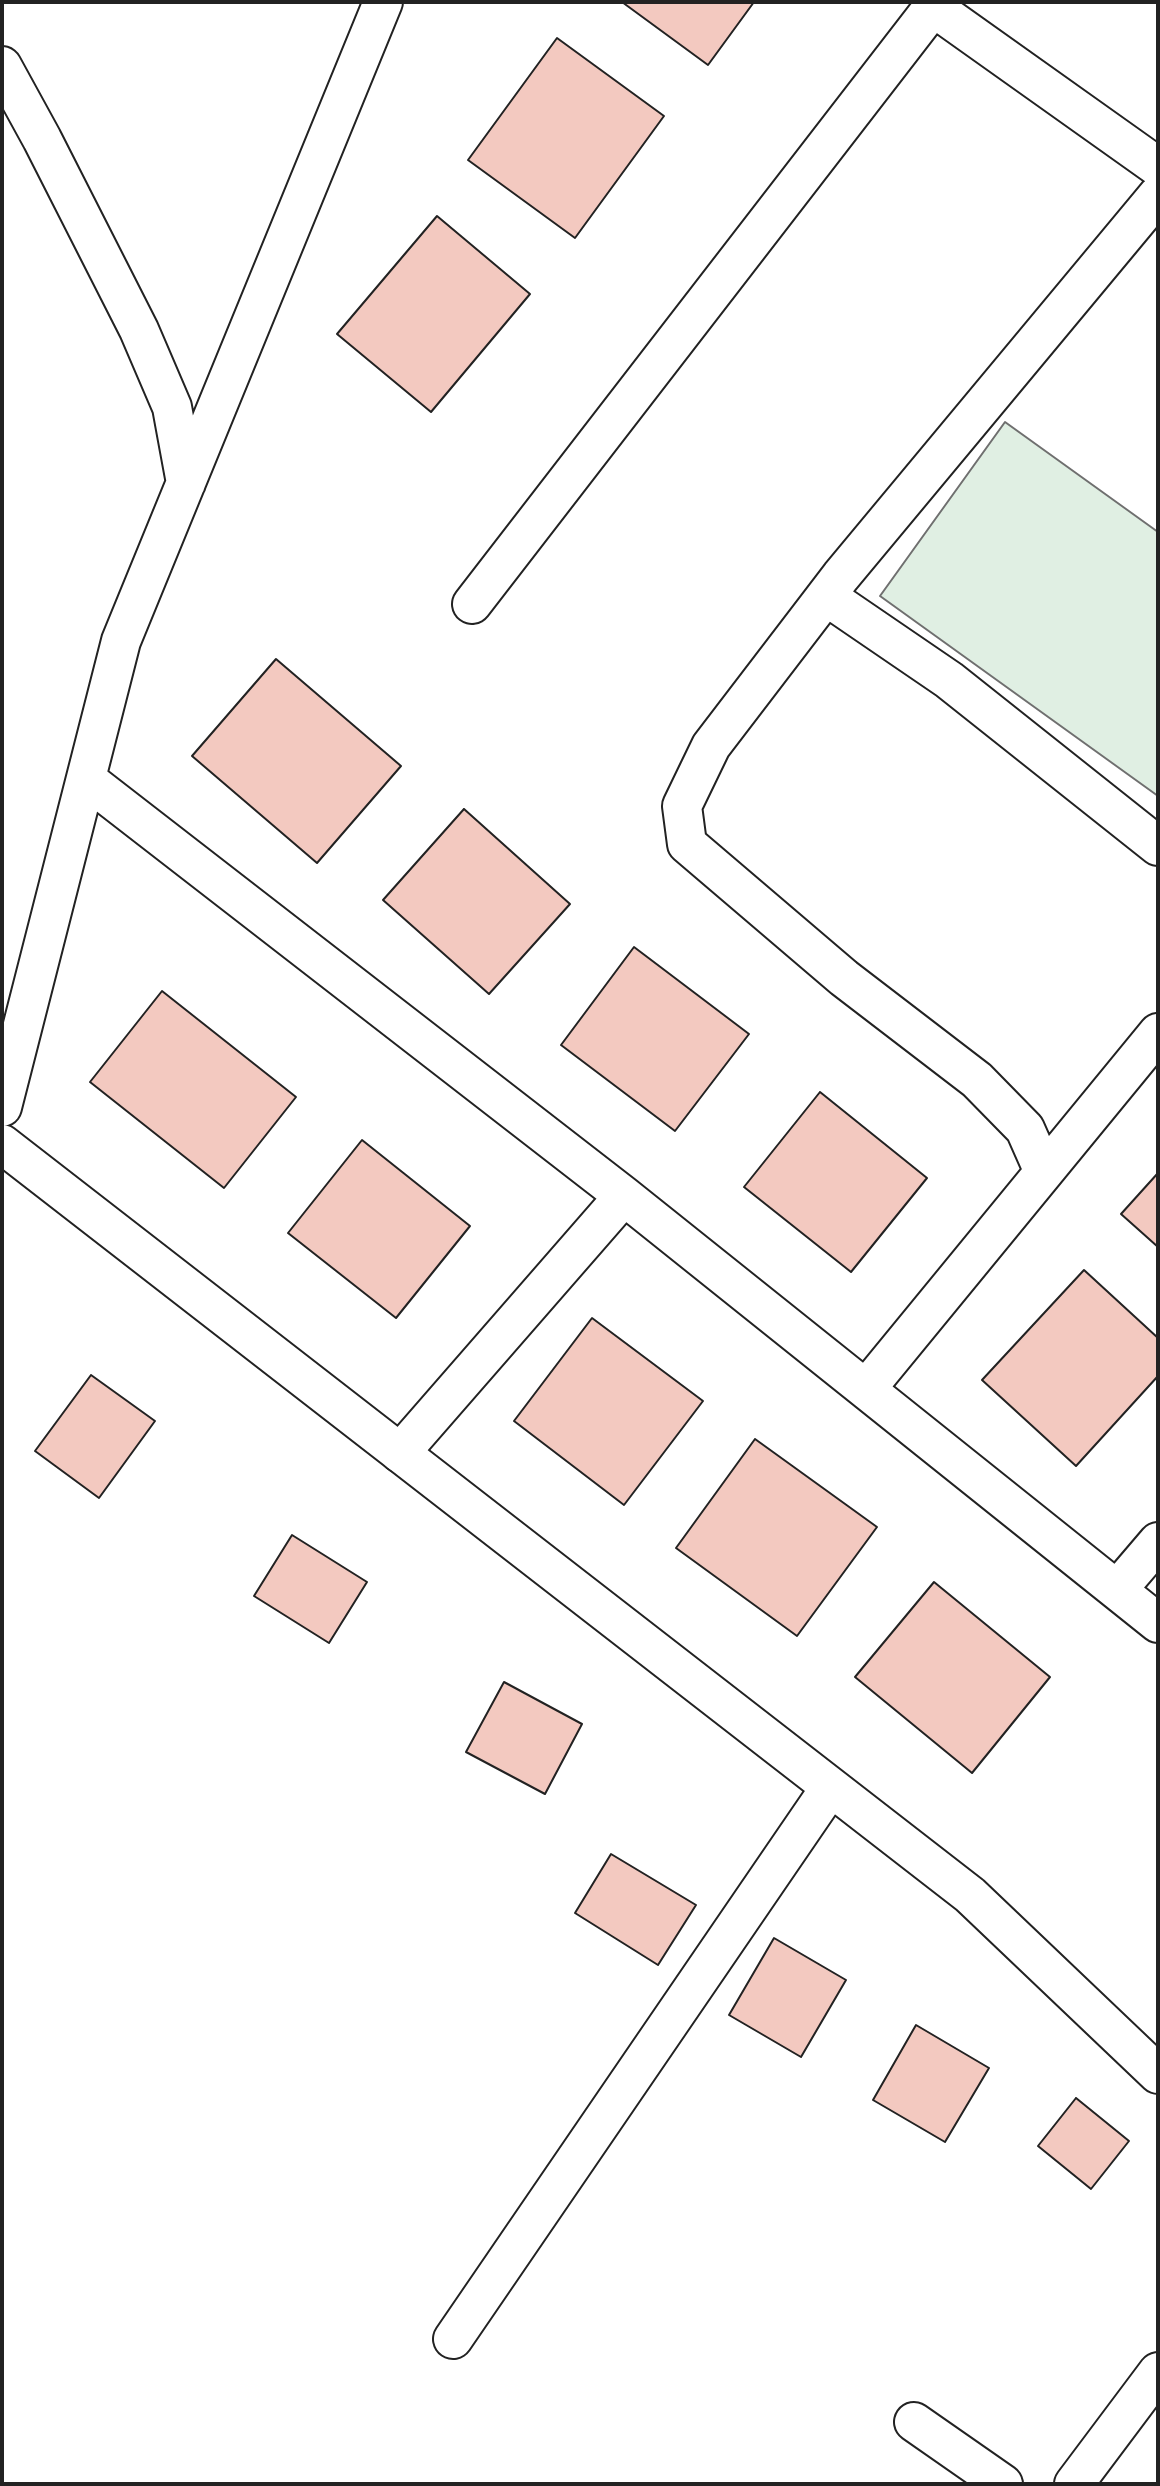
<!DOCTYPE html>
<style>
body{margin:0}
#map{position:relative;width:1160px;height:2486px;overflow:hidden;background:#fff;font-family:"Archivo Narrow",sans-serif}
canvas{display:block}
.frame{position:absolute;inset:0;border:4px solid #222;pointer-events:none}
</style>
<div id="map">
<canvas width="1160" height="2486"></canvas>
<div class="frame"></div>
</div>
<script>
const c = document.querySelector('canvas').getContext('2d');
c.lineJoin = 'round';
function fillPath(path, color) { c.fillStyle = color; c.fill(path, 'evenodd'); }
const shape = rows => new Path2D(rows.map(r => 'M' + r).join(''));
function stroke(path, color, width, dash) { c.strokeStyle = color; c.lineWidth = width; c.lineCap = dash ? 'butt' : 'round'; c.setLineDash(dash || []); c.stroke(path); }
const green = shape([
 [1005,422,1158,532,1158,796,880,596,1005,422]
]);
fillPath(green, '#e0efe3');
stroke(green, '#6f6f6f', 2);
const building = shape([
 [622,2,754,2,708,65,622,2],
 [557,38,664,116,575,238,468,160,557,38],
 [437,216,530,294,431,412,337,334,437,216],
 [276,659,401,766,317,863,192,756,276,659],
 [464,809,570,904,489,994,383,900,464,809],
 [634,947,749,1034,675,1131,561,1045,634,947],
 [162,991,296,1097,224,1188,90,1082,162,991],
 [820,1092,927,1178,851,1272,744,1187,820,1092],
 [362,1140,470,1226,396,1318,288,1233,362,1140],
 [1158,1173,1158,1247,1121,1214,1158,1173],
 [1084,1270,1158,1338,1158,1376,1076,1466,982,1380,1084,1270],
 [592,1318,703,1401,624,1505,514,1421,592,1318],
 [91,1375,155,1421,99,1498,35,1451,91,1375],
 [755,1439,877,1527,797,1636,676,1548,755,1439],
 [292,1535,367,1582,329,1643,254,1596,292,1535],
 [934,1582,1050,1677,972,1773,855,1677,934,1582],
 [504,1682,582,1724,545,1794,466,1752,504,1682],
 [611,1854,696,1905,658,1965,575,1913,611,1854],
 [774,1938,846,1980,801,2057,729,2015,774,1938],
 [916,2025,989,2068,945,2142,873,2100,916,2025],
 [1076,2098,1129,2141,1091,2189,1038,2146,1076,2098]
]);
fillPath(building, '#f3c9c0');
stroke(building, '#222', 2);
const street = shape([
 [933,7,1158,167],
 [2,66,42,139,139,330,172,407,186,483],
 [826,596,949,680,1158,846],
 [472,604,937,2],
 [86,779,624,1196,1158,1623],
 [2,1107,121,641,383,2],
 [1044,1172,1025,1129,977,1080,844,978,687,844,682,806,711,746,841,576,1158,195],
 [866,1389,1158,1033],
 [400,1453,624,1196],
 [1117,1590,1158,1542],
 [453,2339,830,1788],
 [914,2422,1003,2484],
 [1074,2484,1158,2372]
]);
const secondary = shape([
 [2,1144,970,1895,1158,2074]
]);
stroke(street, '#222', 42);
stroke(secondary, '#222', 42);
stroke(street, '#fff', 38);
stroke(secondary, '#fff', 38);
</script>
